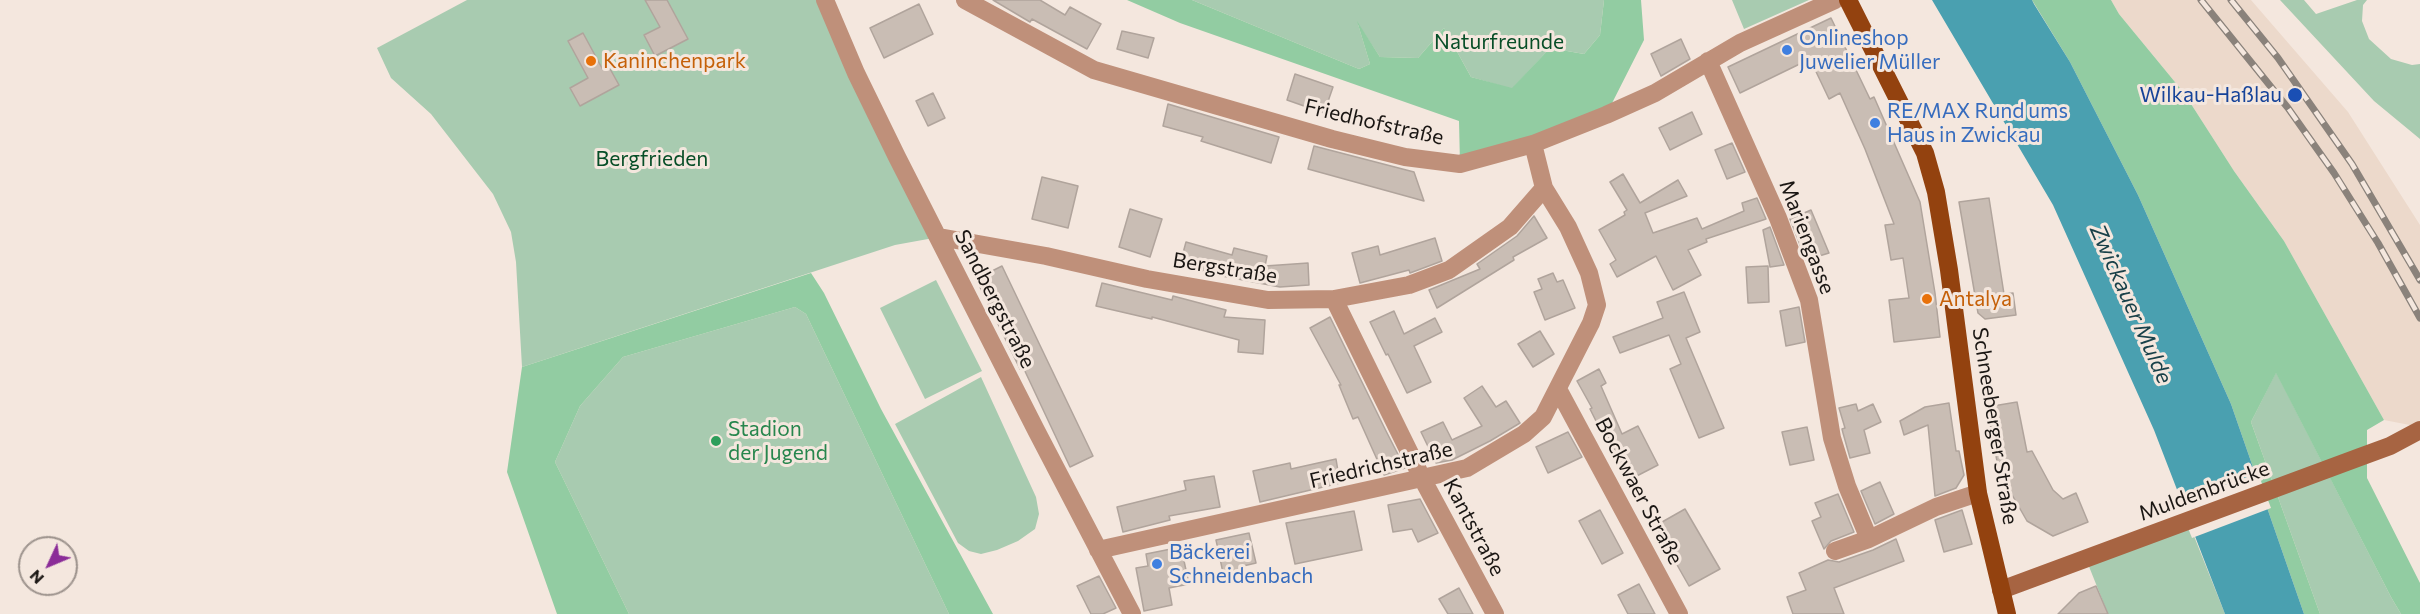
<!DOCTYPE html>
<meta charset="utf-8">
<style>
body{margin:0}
#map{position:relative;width:2420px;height:614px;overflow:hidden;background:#f4e7de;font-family:Commissioner,sans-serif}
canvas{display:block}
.north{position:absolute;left:18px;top:536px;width:60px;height:60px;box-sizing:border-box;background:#f4e7de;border:2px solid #9d938d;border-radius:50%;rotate:226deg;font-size:16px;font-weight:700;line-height:24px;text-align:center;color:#1a1613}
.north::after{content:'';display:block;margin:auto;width:21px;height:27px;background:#8b2d98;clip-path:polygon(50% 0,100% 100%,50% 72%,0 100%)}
</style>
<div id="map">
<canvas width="2420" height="614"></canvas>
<div class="north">N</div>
</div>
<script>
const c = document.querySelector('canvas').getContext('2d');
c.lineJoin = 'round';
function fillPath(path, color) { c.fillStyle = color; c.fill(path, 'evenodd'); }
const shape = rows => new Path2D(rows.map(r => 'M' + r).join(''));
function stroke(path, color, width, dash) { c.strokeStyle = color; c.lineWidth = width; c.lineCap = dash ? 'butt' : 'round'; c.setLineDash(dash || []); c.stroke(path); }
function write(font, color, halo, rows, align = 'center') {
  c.font = font + ' Commissioner,sans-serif'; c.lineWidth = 6; c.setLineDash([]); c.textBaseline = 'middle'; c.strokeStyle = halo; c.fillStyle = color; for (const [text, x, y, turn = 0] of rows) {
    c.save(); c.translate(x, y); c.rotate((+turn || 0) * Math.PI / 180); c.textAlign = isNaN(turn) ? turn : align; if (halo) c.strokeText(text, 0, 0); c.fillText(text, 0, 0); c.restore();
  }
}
fillPath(shape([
 [2111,0,2251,0,2348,112,2420,225,2420,427,2384,420,2284,241,2234,171,2184,93,2119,14]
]), '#ecd9cb');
fillPath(shape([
 [467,0,825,0,939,237,895,245,522,367,516,262,511,232,493,194,431,114,391,78,377,48],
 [1192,0,1604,0,1600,35,1584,54,1550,48,1512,89,1471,77,1444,28,1418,58,1380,57,1358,24,1370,64,1359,69],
 [1732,0,1809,0,1744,29],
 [2280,0,2304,0,2316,14,2357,0,2367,0,2363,5,2362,21,2369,39,2391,59,2412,65,2420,64,2420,139,2374,101],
 [936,280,982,371,925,399,880,308],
 [795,307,806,314,949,614,629,614,555,462,580,406,623,357],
 [2276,372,2391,597,2401,614,2320,614,2251,422],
 [981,377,1036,497,1039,514,1035,529,1018,541,997,550,981,554,969,551,958,543,895,424],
 [2188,521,2225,614,2108,614,2086,559]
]), '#a8cbb0');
fillPath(shape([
 [1127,0,1192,0,1359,69,1370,64,1357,21,1380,57,1418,58,1444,28,1471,77,1512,88,1550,48,1584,54,1600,35,1604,0,1641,0,1644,40,1606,115,1460,164,1459,121,1180,23],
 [2032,0,2111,0,2119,14,2184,93,2234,171,2284,241,2384,420,2367,430,2367,478,2420,583,2420,614,2401,614,2391,597,2276,373,2251,422,2320,614,2304,614,2231,404,2138,195,2070,62],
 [811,273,824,293,881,409,993,614,949,614,806,314,795,307,623,357,580,406,555,462,629,614,557,614,507,472,522,367]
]), '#92cca2');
fillPath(shape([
 [1932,0,2032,0,2034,4,2070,62,2138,195,2231,404,2304,614,2225,614,2154,430,2053,205]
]), '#4aa0b0');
fillPath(shape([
 [2258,473,2271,508,2192,538,2178,503]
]), '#f4e7de');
const building = shape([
 [645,0,667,0,688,39,655,56,644,35,660,27,645,0],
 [993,0,1040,0,1065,15,1070,7,1101,24,1087,49,1032,19,1030,22,993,0],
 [919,4,933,34,884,58,870,28,919,4],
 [1831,18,1870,99,1874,97,1920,202,1935,293,1940,337,1894,342,1889,300,1909,298,1903,258,1891,260,1885,225,1894,224,1865,149,1840,93,1829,99,1810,59,1740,93,1728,67,1831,18],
 [1122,31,1154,38,1148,58,1117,49,1122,31],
 [583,33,603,70,609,67,619,85,580,106,570,88,588,78,568,41,583,33],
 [1681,39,1690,59,1661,76,1651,54,1681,39],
 [1295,74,1333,87,1324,113,1287,100,1295,74],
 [933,93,945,118,928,126,916,101,933,93],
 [1168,104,1279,137,1271,163,1201,141,1203,137,1163,126,1168,104],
 [1692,112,1702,134,1670,150,1659,128,1692,112],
 [1732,143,1745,172,1727,179,1715,150,1732,143],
 [1314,146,1414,172,1424,201,1308,169,1314,146],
 [1623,174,1640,203,1678,180,1687,196,1645,213,1653,233,1697,218,1702,229,1744,211,1742,203,1757,198,1766,219,1706,239,1707,242,1688,250,1701,275,1673,290,1656,256,1617,277,1610,264,1616,260,1599,230,1625,215,1624,212,1627,210,1610,182,1623,174],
 [1042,177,1078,186,1068,228,1032,219,1042,177],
 [1989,198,2004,294,2013,293,2016,315,1985,319,1978,313,1959,202,1989,198],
 [1130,209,1162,219,1150,257,1119,247,1130,209],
 [1811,210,1829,253,1806,260,1790,219,1811,210],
 [1534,216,1547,238,1513,257,1514,260,1437,308,1429,290,1480,269,1477,264,1517,236,1534,216],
 [1770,227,1784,265,1770,267,1763,230,1770,227],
 [1435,238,1442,261,1410,273,1409,270,1360,283,1352,253,1378,246,1380,255,1435,238],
 [1186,242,1232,255,1234,248,1267,256,1265,266,1308,263,1309,285,1280,287,1217,275,1180,264,1186,242],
 [1002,266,1093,456,1070,467,1023,367,1020,369,976,279,1002,266],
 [1768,266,1769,302,1748,303,1746,267,1768,266],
 [1553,273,1557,282,1563,280,1575,308,1545,320,1534,292,1542,289,1538,279,1553,273],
 [1102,283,1172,300,1173,296,1226,310,1224,317,1265,320,1263,354,1238,352,1239,340,1152,317,1152,319,1096,306,1102,283],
 [1684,292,1700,332,1686,338,1724,428,1699,438,1670,369,1681,364,1669,335,1620,353,1613,337,1663,318,1657,302,1684,292],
 [1799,307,1805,342,1786,346,1780,311,1799,307],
 [1394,311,1404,334,1435,318,1442,332,1414,346,1431,382,1407,393,1388,354,1386,355,1370,322,1394,311],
 [1330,317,1386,431,1405,468,1384,475,1358,417,1353,419,1339,385,1341,385,1310,328,1330,317],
 [1540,331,1554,354,1533,367,1518,344,1540,331],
 [1599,369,1606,383,1601,386,1622,434,1638,426,1658,465,1629,480,1602,425,1599,427,1590,409,1592,408,1577,381,1599,369],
 [1482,386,1496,407,1506,401,1520,423,1490,441,1452,460,1436,463,1421,432,1443,422,1452,440,1482,426,1464,398,1482,386],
 [2017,402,2027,452,2032,451,2053,490,2063,499,2076,493,2088,522,2053,536,2027,521,1999,472,1987,407,2017,402],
 [1949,403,1956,451,1959,451,1964,475,1956,488,1935,496,1928,425,1904,435,1900,421,1925,407,1949,403],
 [1856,404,1858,411,1873,404,1881,422,1864,430,1870,453,1850,458,1843,433,1842,429,1845,428,1839,408,1856,404],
 [1807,427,1814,460,1790,465,1782,432,1807,427],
 [1568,432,1582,457,1548,473,1536,447,1568,432],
 [1336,459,1340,483,1260,502,1253,471,1290,463,1291,469,1336,459],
 [1214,476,1220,507,1169,516,1170,520,1123,532,1117,507,1186,490,1184,481,1214,476],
 [1880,482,1894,514,1875,524,1861,491,1880,482],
 [1838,494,1854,532,1831,541,1824,549,1812,521,1821,517,1815,503,1838,494],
 [1420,499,1438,533,1418,542,1412,529,1393,532,1388,505,1420,499],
 [1685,509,1720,569,1689,586,1655,526,1685,509],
 [1600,510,1623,553,1602,564,1579,521,1600,510],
 [1962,510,1972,544,1944,552,1935,520,1962,510],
 [1354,511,1362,550,1295,564,1286,523,1354,511],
 [1249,533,1256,563,1239,567,1242,579,1225,582,1216,540,1249,533],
 [1896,539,1904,561,1834,588,1844,614,1793,614,1787,597,1806,590,1799,573,1828,560,1839,562,1873,550,1896,539],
 [1181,547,1189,584,1169,588,1172,605,1144,611,1136,568,1148,566,1146,554,1181,547],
 [1099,576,1116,608,1103,614,1091,614,1077,586,1099,576],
 [1639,584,1655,614,1628,614,1618,595,1639,584],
 [2096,586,2108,614,2058,614,2079,593,2096,586],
 [1459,588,1473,614,1448,614,1439,599,1459,588]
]);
fillPath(building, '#c9bdb4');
stroke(building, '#b0a49c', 1.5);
stroke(shape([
 [825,0,856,73,897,157,1037,432,1132,614],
 [965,0,1094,70,1332,139,1405,157,1460,164,1533,144,1606,115,1655,93,1740,43,1835,0],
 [1708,61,1778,218,1809,300,1832,438,1847,486,1869,539],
 [939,237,1046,256,1147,279,1268,300,1334,299,1409,285,1449,270,1510,227,1544,188],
 [1334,299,1423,480,1495,614],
 [1558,389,1679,614],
 [1098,550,1467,468,1524,434,1543,417,1591,323,1597,305,1589,273,1568,227,1544,188,1533,144],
 [1835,551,1869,539,1936,507,1978,493]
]), '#bf907a', 18);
stroke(shape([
 [2001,590,2360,457,2390,446,2420,430]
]), '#a76442', 18);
stroke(shape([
 [1848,0,1925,153,1936,192,1949,270,1978,493,2007,614]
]), '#93420f', 18);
const rail = shape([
 [2201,0,2288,108,2334,173,2378,243,2420,318],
 [2231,0,2278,58,2352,164,2420,280]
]);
stroke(rail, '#8a827b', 7);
stroke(rail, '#f4e7de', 4.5, [14]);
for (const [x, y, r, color] of [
 [1787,50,6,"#3f7fe0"],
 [591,61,6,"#e8710a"],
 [2295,95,8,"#1a4fb4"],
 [1875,123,6,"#3f7fe0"],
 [1927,299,6,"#e8710a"],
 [716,441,6,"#2e9e5b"],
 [1157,564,6,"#3f7fe0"]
]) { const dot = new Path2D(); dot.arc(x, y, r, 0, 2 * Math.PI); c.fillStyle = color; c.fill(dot); stroke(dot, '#f4e7de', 2); }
write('21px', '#366cbe', '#f4e7de', [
 ["Onlineshop",1799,38],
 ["Juwelier Müller",1799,62],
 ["RE/MAX Rund ums",1887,111],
 ["Haus in Zwickau",1887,135],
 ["Bäckerei",1169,552],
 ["Schneidenbach",1169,576]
], 'left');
write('21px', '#074e27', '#f4e7de', [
 ["Naturfreunde",1499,42],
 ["Bergfrieden",652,159]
]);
write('21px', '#c56008', '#f4e7de', [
 ["Kaninchenpark",603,61],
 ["Antalya",1939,299]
], 'left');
write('21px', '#164399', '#f4e7de', [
 ["Wilkau-Haßlau",2282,95]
], 'right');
write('21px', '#1a1613', '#f4e7de', [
 ["Friedhofstraße",1374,122,13],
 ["Mariengasse",1807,237,69],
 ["Bergstraße",1225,268,9],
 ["Sandbergstraße",995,299,63],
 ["Schneeberger Straße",1995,426,81],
 ["Friedrichstraße",1381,465,-13],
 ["Bockwaer Straße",1639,491,62],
 ["Muldenbrücke",2204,491,-20],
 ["Kantstraße",1474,527,62]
]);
write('21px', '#27864d', '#f4e7de', [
 ["Stadion",728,429],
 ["der Jugend",728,453]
], 'left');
write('italic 22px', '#194149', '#f4e7de', [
 ["Zwickauer Mulde",2131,304,66]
]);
</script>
